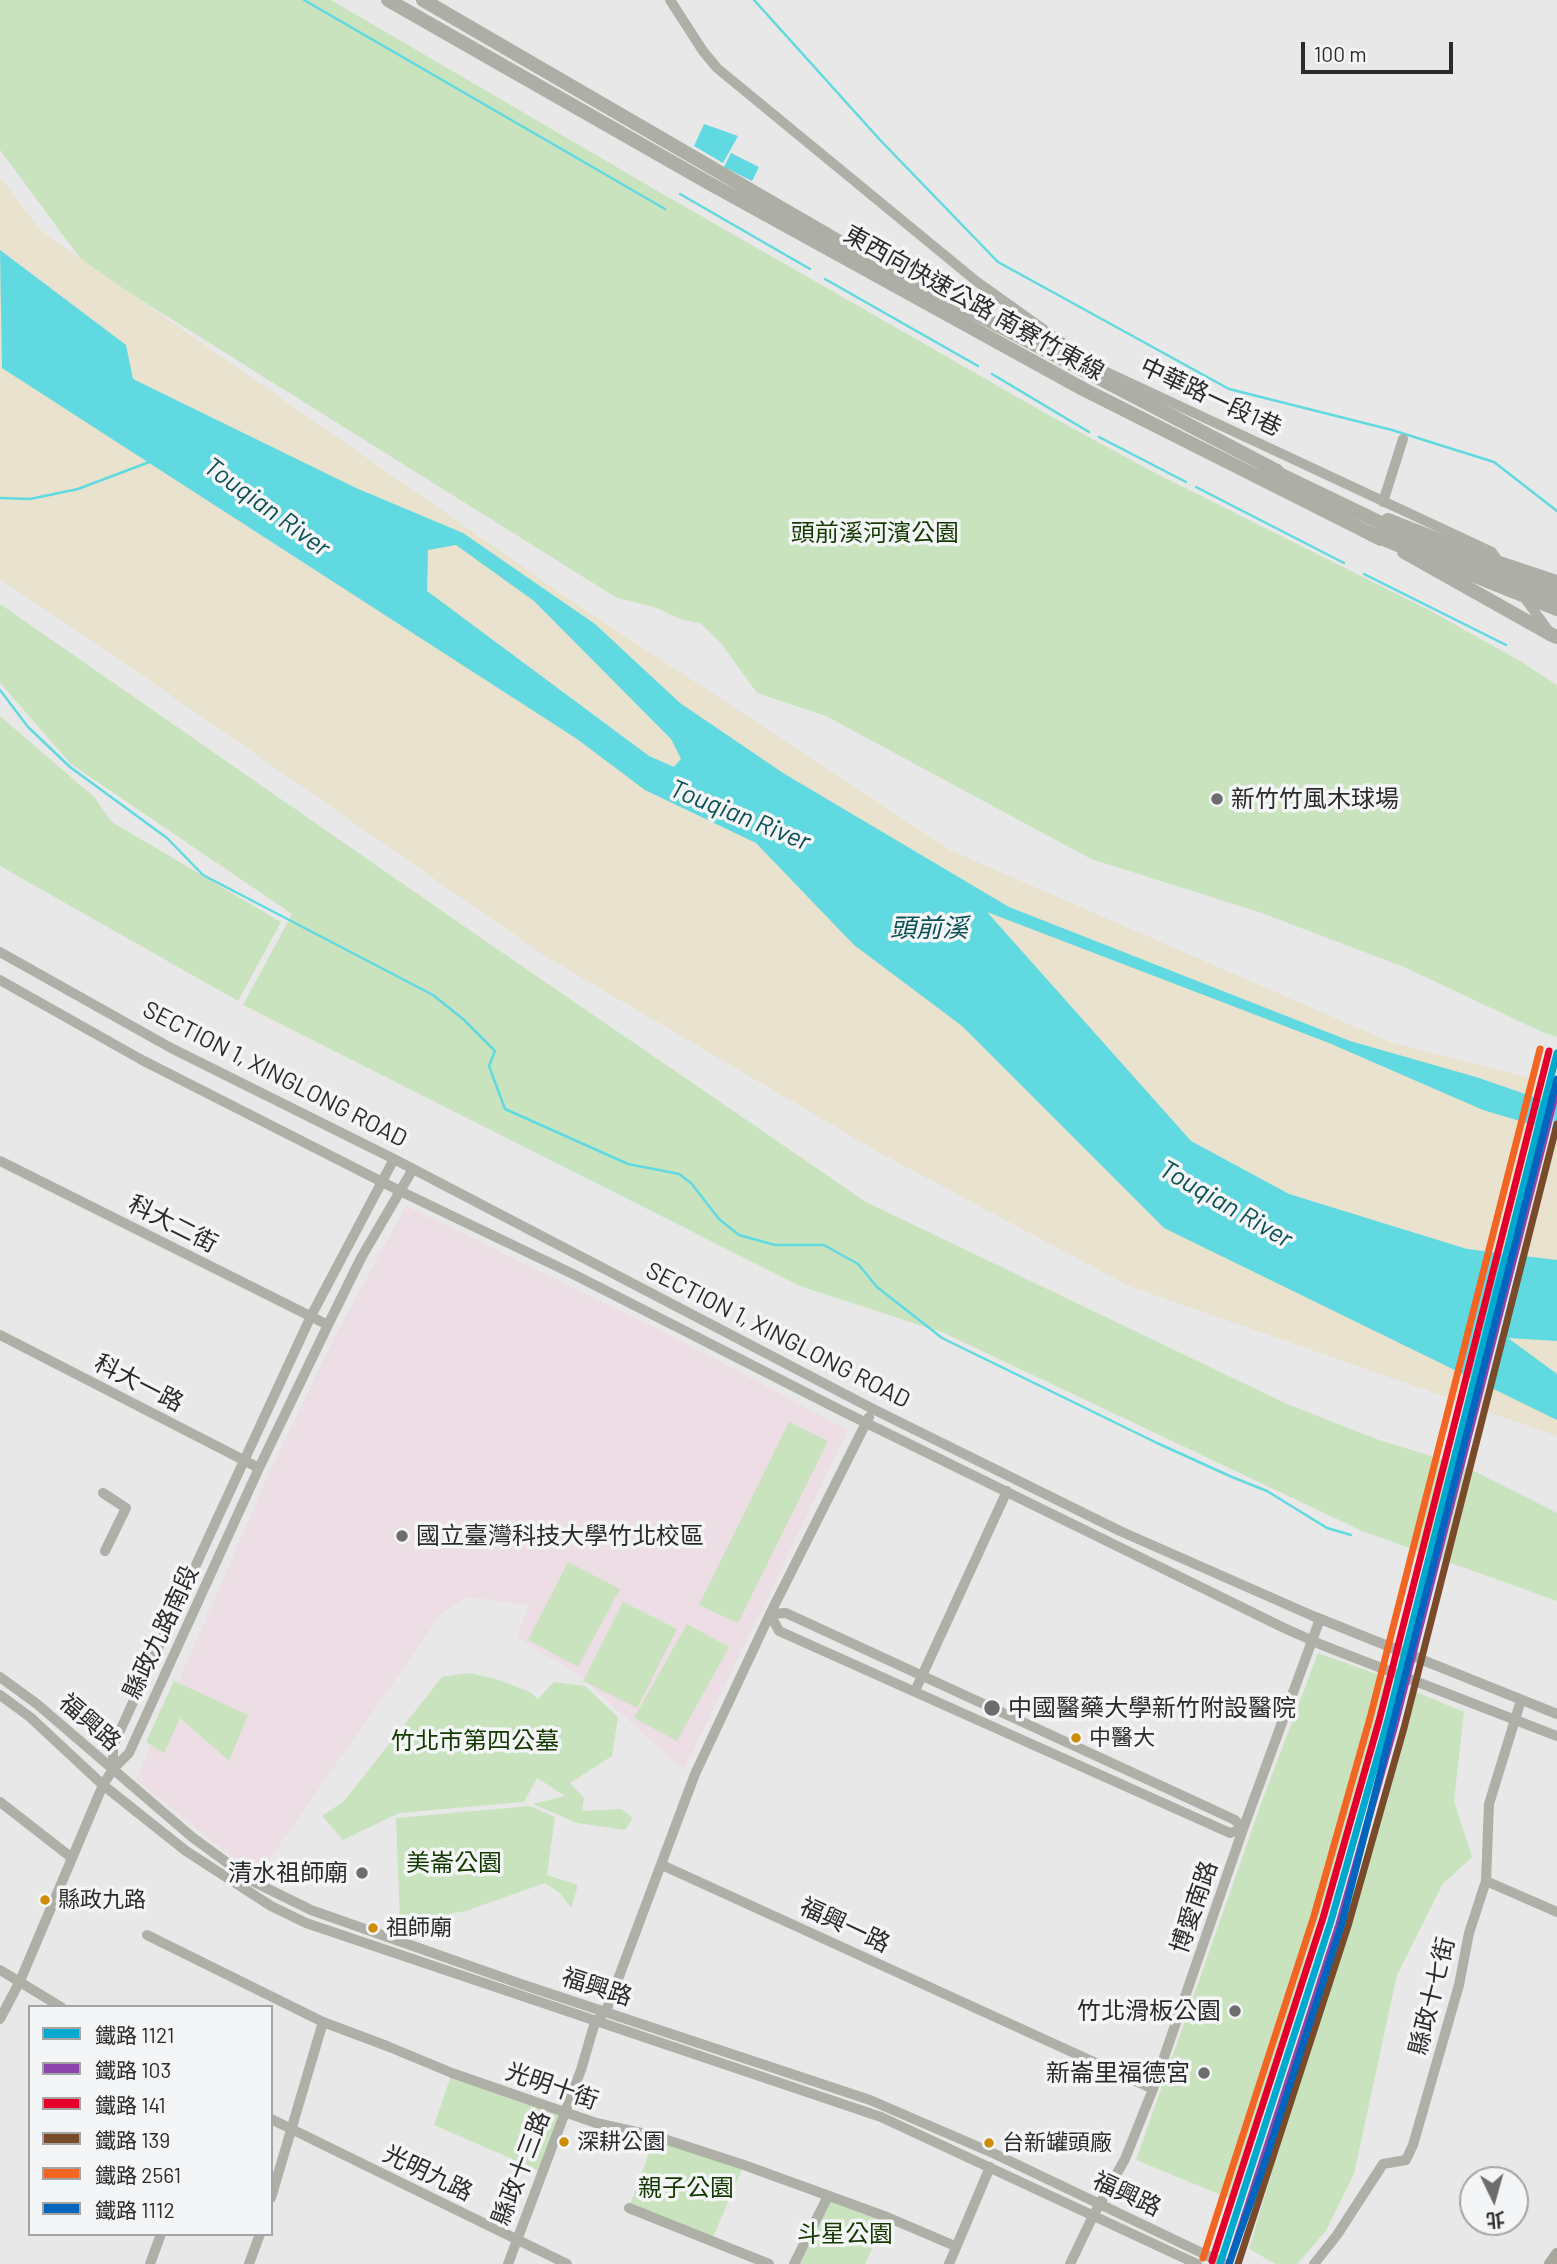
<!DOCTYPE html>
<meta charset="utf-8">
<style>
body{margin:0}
#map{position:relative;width:1557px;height:2264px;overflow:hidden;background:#e8e8e8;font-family:Barlow,"Noto Sans TC",sans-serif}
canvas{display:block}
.legend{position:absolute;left:28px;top:2005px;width:245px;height:231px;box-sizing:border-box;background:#f4f5f6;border:2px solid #a4a4a5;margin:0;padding:9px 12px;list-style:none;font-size:21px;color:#2b2b2c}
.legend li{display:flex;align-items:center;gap:14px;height:35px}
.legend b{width:35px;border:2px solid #a4a4a5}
.north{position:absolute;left:1459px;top:2166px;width:70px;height:70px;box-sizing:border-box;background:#f4f5f6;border:2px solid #a4a4a5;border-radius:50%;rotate:175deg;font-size:19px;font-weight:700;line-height:28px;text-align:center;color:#2b2b2c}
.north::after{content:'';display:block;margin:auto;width:24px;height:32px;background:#6d6d6e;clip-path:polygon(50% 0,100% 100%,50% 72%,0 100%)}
.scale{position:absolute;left:1301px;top:42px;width:152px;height:32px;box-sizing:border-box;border:4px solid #2b2b2c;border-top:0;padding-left:9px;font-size:21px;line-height:24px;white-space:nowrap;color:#2b2b2c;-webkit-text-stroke:5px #f4f5f6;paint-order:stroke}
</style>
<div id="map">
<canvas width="1557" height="2264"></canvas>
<ul class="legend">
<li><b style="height:9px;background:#00a9ce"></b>鐵路 1121</li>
<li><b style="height:9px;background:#8e44ad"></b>鐵路 103</li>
<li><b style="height:9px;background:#e4002b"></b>鐵路 141</li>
<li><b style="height:9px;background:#7a4b2a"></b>鐵路 139</li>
<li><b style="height:9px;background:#f26522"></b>鐵路 2561</li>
<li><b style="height:9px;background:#0065bd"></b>鐵路 1112</li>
</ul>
<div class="north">北</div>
<div class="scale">100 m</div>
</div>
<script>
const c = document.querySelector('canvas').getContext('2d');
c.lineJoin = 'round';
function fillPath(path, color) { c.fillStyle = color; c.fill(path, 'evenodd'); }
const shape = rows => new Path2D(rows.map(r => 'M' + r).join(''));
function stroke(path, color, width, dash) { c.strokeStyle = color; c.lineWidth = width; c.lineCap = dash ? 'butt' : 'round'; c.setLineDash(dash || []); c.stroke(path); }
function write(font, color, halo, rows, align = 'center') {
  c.font = font + ' Barlow,"Noto Sans TC",sans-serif'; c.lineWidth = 7; c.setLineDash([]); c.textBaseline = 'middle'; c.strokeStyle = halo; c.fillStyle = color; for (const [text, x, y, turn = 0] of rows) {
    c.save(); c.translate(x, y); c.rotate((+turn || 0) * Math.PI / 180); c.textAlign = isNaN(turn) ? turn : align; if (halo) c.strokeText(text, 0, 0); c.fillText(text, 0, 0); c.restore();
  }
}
fillPath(shape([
 [406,1206,664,1332,848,1430,684,1770,577,1674,516,1637,529,1605,468,1597,442,1613,257,1877,136,1780,268,1475,336,1334]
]), '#ecdee4');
fillPath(shape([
 [0,0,331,0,661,193,1052,417,1159,475,1429,610,1520,661,1557,685,1557,1037,1540,1031,1404,967,1259,912,1091,859,826,716,757,693,720,642,700,623,683,620,654,607,617,598,85,265,0,150],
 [0,604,468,929,866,1202,1287,1404,1379,1440,1464,1466,1557,1513,1557,1601,1362,1531,944,1333,800,1286,243,1005,292,914,71,764,0,683],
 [0,716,94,797,112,822,281,922,238,1001,0,866],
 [789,1422,828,1441,738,1623,699,1605],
 [568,1562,620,1589,578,1667,528,1640],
 [623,1602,677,1629,637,1708,583,1681],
 [687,1624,729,1647,677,1741,634,1718],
 [1318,1653,1393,1680,1231,2199,1136,2160,1261,1804],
 [469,1673,496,1679,530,1692,538,1699,554,1682,585,1686,618,1717,612,1756,570,1783,584,1798,582,1811,621,1809,633,1818,625,1830,577,1823,533,1804,565,1796,537,1778,524,1802,399,1813,343,1840,322,1816,344,1801,442,1677],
 [174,1681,248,1715,229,1761,180,1718,164,1753,146,1742],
 [1414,1691,1464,1712,1454,1801,1472,1857,1442,1885,1397,1975,1354,2174,1326,2231,1297,2264,1276,2264,1249,2249],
 [530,1806,555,1817,547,1875,578,1885,571,1908,560,1893,545,1883,466,1911,400,1922,396,1818],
 [452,2073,564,2113,542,2172,434,2125],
 [655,2136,744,2165,711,2242,629,2208],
 [828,2196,887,2217,865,2264,794,2264]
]), '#cae3bf');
fillPath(shape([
 [0,177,41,231,575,603,952,851,1390,1042,1557,1085,1557,1436,1129,1286,880,1153,545,956,139,673,0,579]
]), '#e8e2ce');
fillPath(shape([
 [704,124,738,136,723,163,694,146],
 [731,153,759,167,752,181,724,167],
 [0,250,126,345,133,379,356,488,463,533,595,624,680,703,783,773,1009,907,1350,1041,1476,1077,1557,1105,1557,1132,1483,1110,1329,1043,987,912,1191,1141,1289,1194,1467,1249,1557,1260,1557,1341,1508,1338,1557,1374,1557,1420,1164,1228,962,1026,854,945,756,843,645,790,577,739,2,368],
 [456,545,534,601,671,739,681,759,674,767,649,756,427,591,428,550]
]), '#60d9e0');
fillPath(shape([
 [1543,1096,1557,1101,1551,1134,1535,1129],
 [1504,1250,1521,1252,1486,1389,1470,1381]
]), '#e8e8e8');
stroke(shape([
 [304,0,665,209],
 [754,0,881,141,998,262,1229,389,1392,430,1494,462,1557,511],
 [680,194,810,269],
 [825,279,978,366],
 [992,374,1089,432],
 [1099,437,1186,482],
 [1196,487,1344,563],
 [0,498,30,499,78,489,152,461],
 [1364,574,1506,645],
 [0,690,28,727,70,767,167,838,203,875,433,995,463,1019,495,1051,489,1066,505,1109,628,1164,679,1174,691,1183,719,1219,739,1235,775,1245,824,1245,858,1264,877,1287,942,1338,1157,1443,1232,1477,1267,1491,1327,1528,1351,1535]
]), '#60d9e0', 2.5);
stroke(shape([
 [670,0,703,51,717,68,976,281,1098,368,1492,552,1499,562],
 [1383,502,1403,439],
 [1524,597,1548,630],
 [0,952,171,1048,394,1159,873,1409,1120,1531,1313,1616,1557,1714],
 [0,980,142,1060,400,1191,575,1275,844,1412,1282,1627,1322,1645,1557,1736],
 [0,1161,328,1325],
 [0,1335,259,1468],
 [103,1493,126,1508,105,1551],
 [770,1614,779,1631,1230,1833,1243,1829],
 [770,1614,786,1613,1192,1800,1235,1820,1243,1829],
 [0,1677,37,1704,192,1837,252,1881,311,1910,521,1984,870,2100,995,2154,1225,2264],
 [915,1691,1007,1491],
 [0,1695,30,1717,103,1785,186,1851,271,1906,306,1923,881,2117,1197,2264],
 [113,1769,113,1746,212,1530,311,1316,394,1159],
 [0,1802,72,1858],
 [662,1865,1153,2089],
 [1486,1881,1557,1912],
 [147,1935,323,2022,387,2046,452,2073,596,2123,655,2136,744,2165,887,2217,955,2246],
 [0,1970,61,2007],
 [0,2019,20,1981,103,1785,113,1769,129,1753,259,1468,328,1325,361,1258,413,1169],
 [271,2119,567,2264],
 [271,2198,323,2022],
 [629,2208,769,2264],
 [150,2264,161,2234],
 [249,2264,260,2234],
 [508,2264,581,2070,595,2022,606,2011,695,1774,770,1614,869,1417],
 [794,2264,828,2196],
 [949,2264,990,2167],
 [1070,2264,1093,2216,1125,2159,1153,2089,1243,1829,1320,1619],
 [1314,2264,1337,2235,1383,2164,1406,2160,1413,2145,1459,1985,1469,1933,1486,1881,1489,1804,1521,1700]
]), '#aeafa7', 10);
stroke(shape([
 [1550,2264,1557,2254]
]), '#a7a79d', 12);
stroke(shape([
 [388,0,707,182,1083,389,1381,539],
 [423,0,850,248,1277,471],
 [1388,520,1487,559],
 [1404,552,1550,634]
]), '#adaea6', 14);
stroke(shape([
 [1265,467,1437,550,1557,595],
 [1371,534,1557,609],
 [1487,559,1557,582],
 [1550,634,1557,637]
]), '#adaea6', 14);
stroke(shape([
 [1220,2264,1331,1921,1387,1723,1557,1053]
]), '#00a9ce', 7);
stroke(shape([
 [1229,2264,1339,1924,1395,1725,1557,1089]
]), '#8e44ad', 7);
stroke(shape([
 [1212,2261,1323,1918,1379,1721,1549,1051]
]), '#e4002b', 7);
stroke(shape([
 [1238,2264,1348,1926,1404,1728,1557,1124]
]), '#7a4b2a', 7);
stroke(shape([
 [1203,2258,1314,1916,1370,1718,1540,1049]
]), '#f26522', 7);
stroke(shape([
 [1229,2264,1265,2162,1342,1923,1557,1079]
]), '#0065bd', 7);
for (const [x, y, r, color] of [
 [1217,799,7,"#6d6d6e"],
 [402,1536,7,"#6d6d6e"],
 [992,1708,9,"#6d6d6e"],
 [1076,1738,6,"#ce8d09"],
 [362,1873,7,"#6d6d6e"],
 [45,1900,6,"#ce8d09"],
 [373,1928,6,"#ce8d09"],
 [1235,2011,7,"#6d6d6e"],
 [1204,2073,7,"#6d6d6e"],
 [564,2142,6,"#ce8d09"],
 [989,2143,6,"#ce8d09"]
]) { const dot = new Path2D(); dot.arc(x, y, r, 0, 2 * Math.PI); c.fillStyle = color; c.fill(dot); stroke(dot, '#f4f5f6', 2.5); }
write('22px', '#2b2b2c', '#f4f5f6', [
 ["中醫大",1089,1738],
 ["縣政九路",58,1900],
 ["祖師廟",386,1928],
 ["深耕公園",577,2142],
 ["台新罐頭廠",1002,2143]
], 'left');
write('24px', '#2b2b2c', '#f4f5f6', [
 ["東西向快速公路 南寮竹東線",974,303,29],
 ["中華路一段1巷",1211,397,25],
 ["SECTION 1, XINGLONG ROAD",275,1074,27],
 ["科大二街",173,1224,27],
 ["SECTION 1, XINGLONG ROAD",778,1335,27],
 ["科大一路",139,1383,27],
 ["縣政九路南段",161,1632,-65],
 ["福興路",90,1722,41],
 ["博愛南路",1194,1907,-71],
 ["福興一路",845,1925,25],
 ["福興路",597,1987,18],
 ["縣政十七街",1432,1996,-76],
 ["光明十街",552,2086,19],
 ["縣政十三路",521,2168,-69],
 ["光明九路",428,2173,26],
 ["福興路",1127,2194,25]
]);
write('24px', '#143900', '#f4f5f6', [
 ["頭前溪河濱公園",875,533],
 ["竹北市第四公墓",475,1741],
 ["美崙公園",454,1863],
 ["親子公園",686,2188],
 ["斗星公園",845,2234]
]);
write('24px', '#2b2b2c', '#f4f5f6', [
 ["新竹竹風木球場",1231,799],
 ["國立臺灣科技大學竹北校區",416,1536],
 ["中國醫藥大學新竹附設醫院",1008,1708],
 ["清水祖師廟",348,1873,"right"],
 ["竹北滑板公園",1221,2011,"right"],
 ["新崙里福德宮",1190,2073,"right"]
], 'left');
write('italic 26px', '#0b5155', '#f4f5f6', [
 ["Touqian River",267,507,36],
 ["Touqian River",740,815,22],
 ["頭前溪",929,928],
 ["Touqian River",1226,1204,30]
]);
</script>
